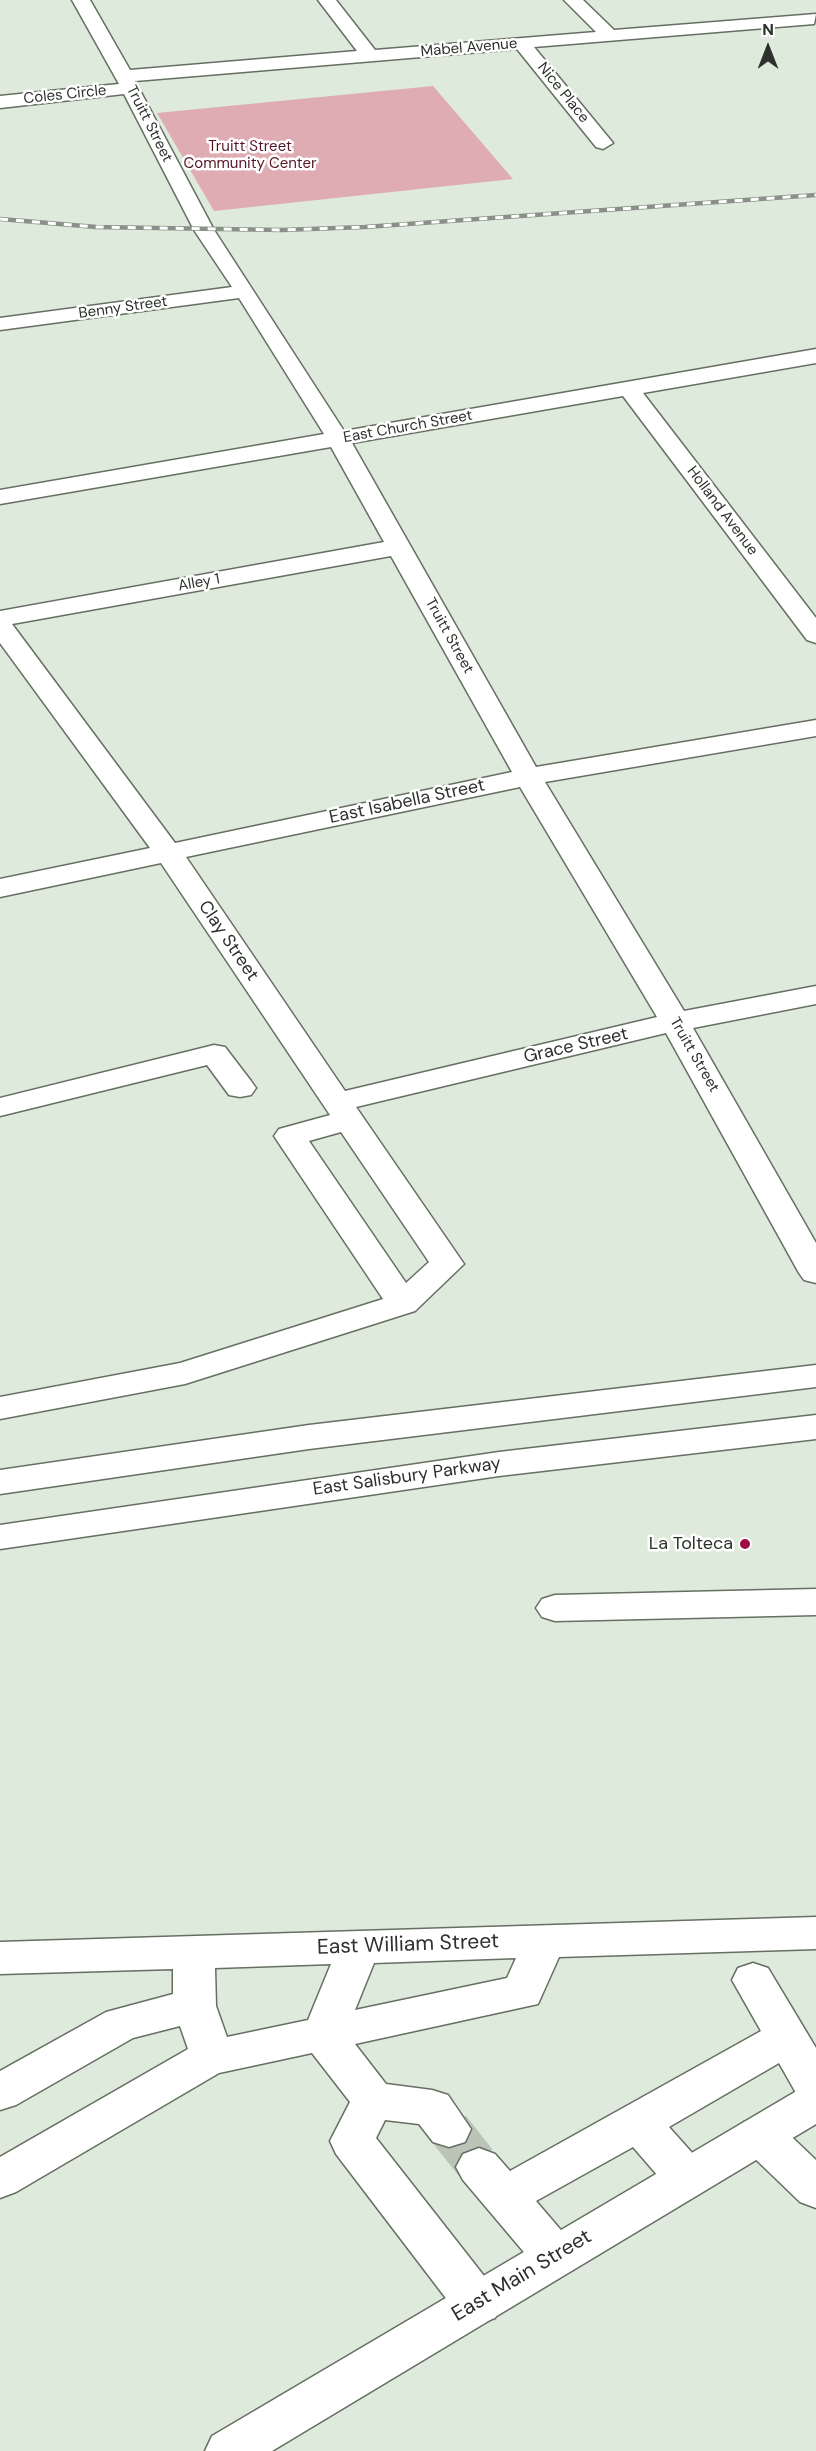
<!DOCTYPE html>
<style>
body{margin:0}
#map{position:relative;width:816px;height:2451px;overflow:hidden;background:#deeadb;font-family:"DM Sans",sans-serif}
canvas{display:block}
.north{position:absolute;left:738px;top:18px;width:60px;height:60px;-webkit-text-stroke:4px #fff;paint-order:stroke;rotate:0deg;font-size:16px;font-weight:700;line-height:24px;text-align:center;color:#2c312b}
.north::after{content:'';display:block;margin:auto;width:21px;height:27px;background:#2c312b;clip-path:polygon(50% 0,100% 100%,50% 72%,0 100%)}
</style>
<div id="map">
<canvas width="816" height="2451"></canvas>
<div class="north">N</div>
</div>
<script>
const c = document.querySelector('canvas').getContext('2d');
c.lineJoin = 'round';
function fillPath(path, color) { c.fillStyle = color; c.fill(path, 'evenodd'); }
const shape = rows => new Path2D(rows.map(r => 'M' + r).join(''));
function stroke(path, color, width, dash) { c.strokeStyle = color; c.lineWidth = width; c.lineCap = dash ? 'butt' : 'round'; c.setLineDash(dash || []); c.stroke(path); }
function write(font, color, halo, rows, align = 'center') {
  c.font = font + ' "DM Sans",sans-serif'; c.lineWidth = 5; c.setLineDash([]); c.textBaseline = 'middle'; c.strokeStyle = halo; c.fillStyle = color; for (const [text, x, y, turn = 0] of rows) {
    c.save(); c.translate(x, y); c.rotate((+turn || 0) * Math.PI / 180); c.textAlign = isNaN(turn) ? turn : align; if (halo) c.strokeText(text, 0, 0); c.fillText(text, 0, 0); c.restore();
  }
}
fillPath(shape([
 [433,86,513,179,214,211,157,113]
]), '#dfacb3');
stroke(shape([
 [449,2129,479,2167]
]), '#bac5b8', 43, [43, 22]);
const minor = shape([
 [72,0,90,0,130,70,357,51,318,0,336,0,375,50,596,32,564,0,583,0,614,30,816,14,814,24,534,47,613,143,603,149,596,147,517,49,135,81,214,230,344,431,816,349,816,363,643,393,816,618,816,643,807,640,623,396,352,443,536,767,816,720,816,736,545,782,684,1011,816,986,816,1004,693,1028,816,1243,816,1283,804,1280,799,1273,666,1033,356,1107,464,1264,415,1311,185,1384,0,1419,0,1397,180,1363,383,1299,274,1136,279,1129,330,1115,161,863,0,897,0,879,150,848,0,643,0,611,384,542,331,447,0,504,0,490,324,434,239,298,0,330,0,318,232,287,194,230,124,94,0,108,0,96,119,84,72,0],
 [391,556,512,772,175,843,12,624,391,556],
 [520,787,657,1017,345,1091,186,857,520,787],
 [341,1132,429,1262,406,1283,309,1141,341,1132],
 [214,1045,225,1047,251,1081,256,1088,251,1095,240,1097,229,1095,207,1065,0,1116,0,1098,214,1045],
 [816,1589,816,1615,555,1621,542,1617,536,1608,542,1599,555,1595,816,1589],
 [816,1917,816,1949,559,1957,538,2004,355,2044,386,2084,432,2090,448,2095,471,2129,465,2142,449,2147,433,2142,419,2124,385,2120,376,2138,495,2290,501,2304,495,2318,478,2324,461,2318,336,2154,330,2141,350,2102,312,2053,219,2073,16,2192,0,2198,0,2157,188,2049,180,2026,133,2038,16,2105,0,2110,0,2071,106,2012,173,1994,173,1969,0,1974,0,1942,816,1917],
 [516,1958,507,1978,355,2010,374,1963,516,1958],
 [331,1964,308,2020,227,2037,216,2006,215,1968,331,1964],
 [753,1963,768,1968,816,2048,816,2105,800,2100,779,2063,669,2127,703,2165,710,2178,703,2191,687,2197,671,2191,633,2147,536,2201,571,2242,578,2256,571,2270,555,2276,539,2270,463,2180,456,2167,463,2154,479,2148,495,2154,510,2171,761,2031,732,1980,738,1968,753,1963],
 [760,2117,776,2122,816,2160,816,2208,800,2202,744,2148,738,2135,744,2122,760,2117]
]);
const major = shape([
 [816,1365,816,1387,309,1449,0,1494,0,1470,309,1425,816,1365],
 [816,1415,816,1439,499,1476,0,1549,0,1525,499,1452,816,1415],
 [816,2084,816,2124,272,2451,205,2451,212,2436,800,2089,816,2084]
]);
stroke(minor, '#656f62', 3);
stroke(major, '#656f62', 3);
fillPath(minor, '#fff');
fillPath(major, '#fff');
const rail = shape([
 [0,219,96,227,282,230,365,227,816,195]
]);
stroke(rail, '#889186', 4.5);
stroke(rail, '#fff', 3, [8]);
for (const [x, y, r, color] of [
 [745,1544,6,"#a30942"]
]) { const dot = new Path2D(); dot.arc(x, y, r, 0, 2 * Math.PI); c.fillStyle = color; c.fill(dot); stroke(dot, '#fff', 2); }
write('15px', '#2c312b', '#fff', [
 ["Mabel Avenue",469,48,-5],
 ["Nice Place",563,93,51],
 ["Coles Circle",65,95,-6],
 ["Truitt Street",149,124,63],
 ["Benny Street",123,308,-8],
 ["East Church Street",408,427,-10],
 ["Holland Avenue",722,511,53],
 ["Alley 1",199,583,-10],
 ["Truitt Street",449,636,61],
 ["Truitt Street",694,1055,60]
]);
write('15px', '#571627', '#fff', [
 ["Truitt Street",250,147],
 ["Community Center",250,164]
]);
write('18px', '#2c312b', '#fff', [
 ["East Isabella Street",407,802,-12],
 ["Clay Street",228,941,56],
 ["Grace Street",576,1046,-13],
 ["East Salisbury Parkway",407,1477,-8]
]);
write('18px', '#2c312b', '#fff', [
 ["La Tolteca",733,1544]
], 'right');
write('21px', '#2c312b', '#fff', [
 ["East William Street",408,1945,-2],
 ["East Main Street",522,2276,-31]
]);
</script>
